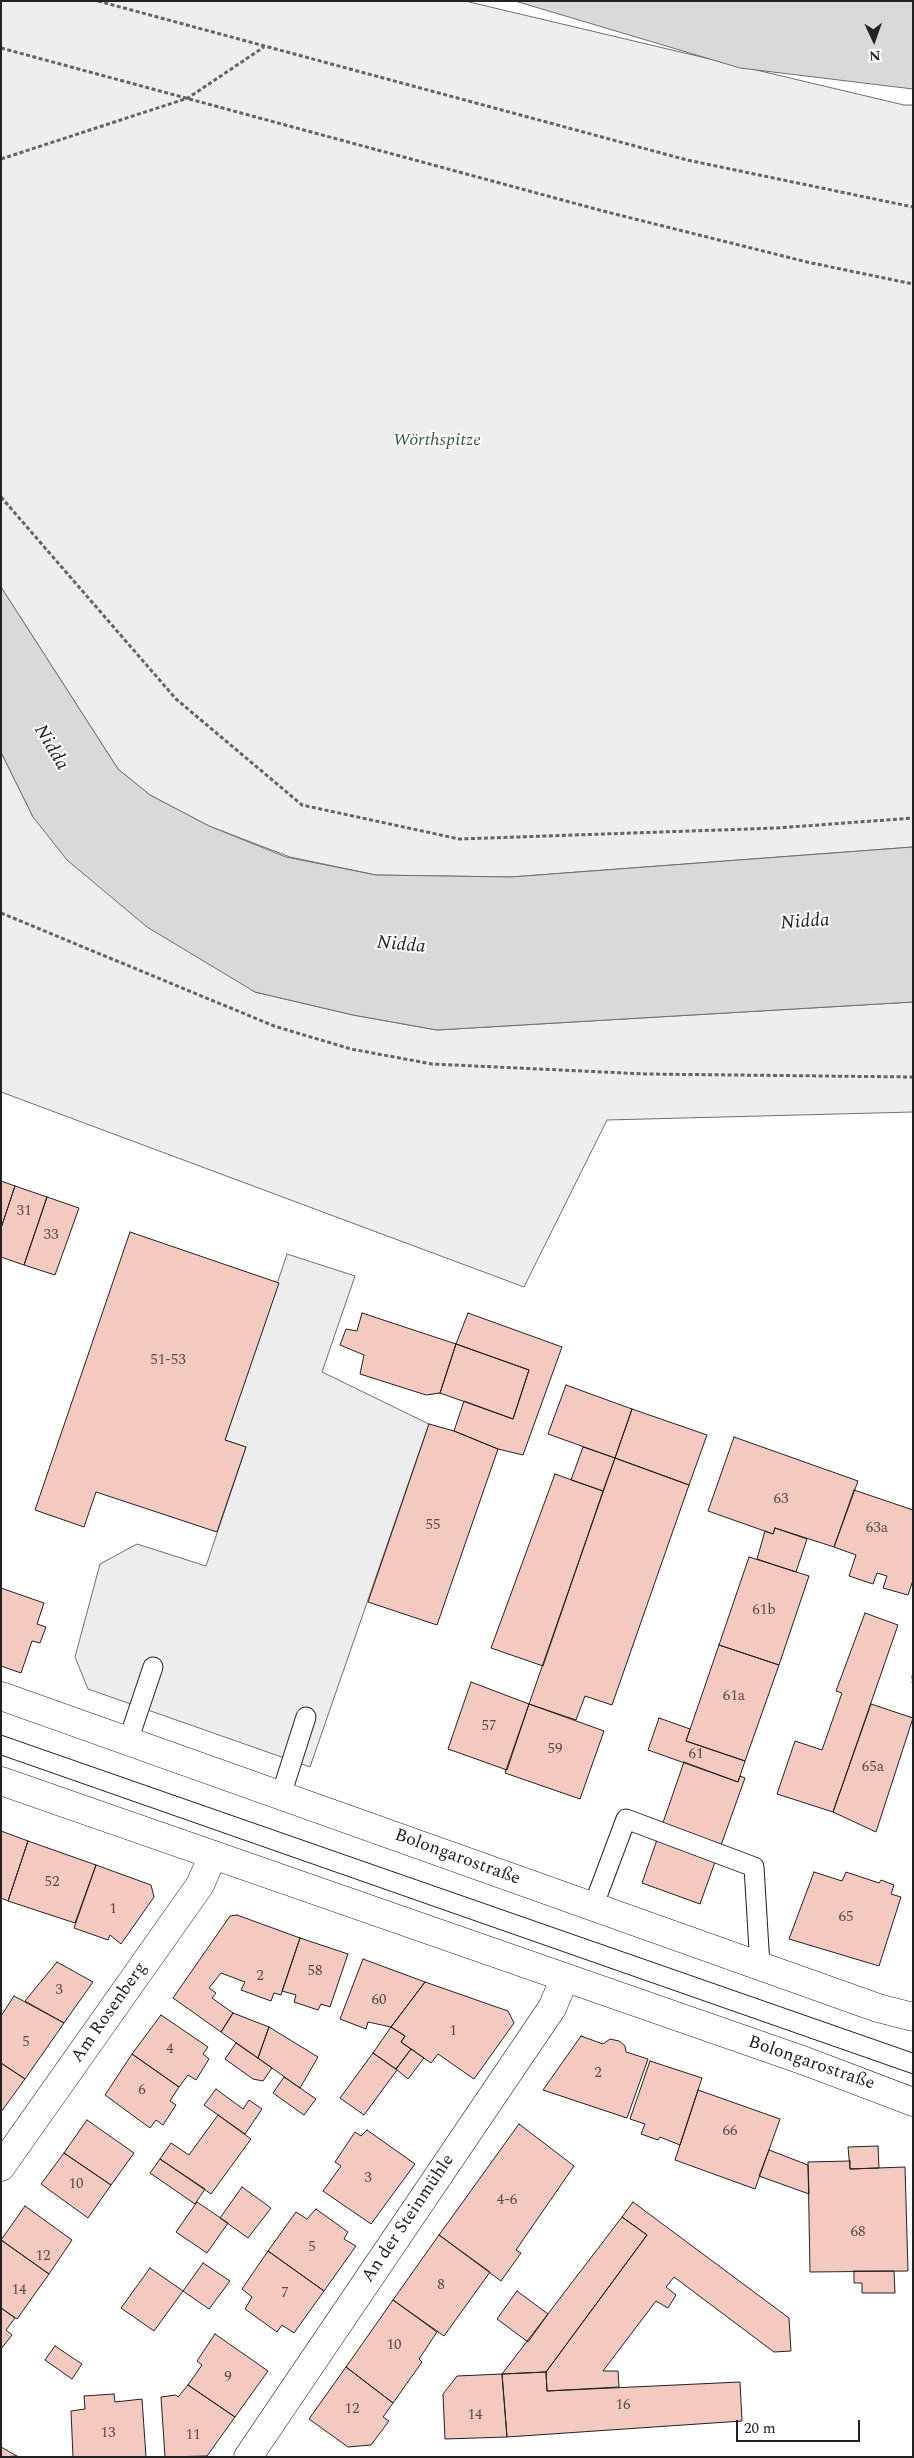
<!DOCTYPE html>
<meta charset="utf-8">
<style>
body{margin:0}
#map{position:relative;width:914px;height:2458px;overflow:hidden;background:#fff;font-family:Spectral,serif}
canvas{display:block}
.frame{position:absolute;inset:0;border:2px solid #222;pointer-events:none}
.north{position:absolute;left:849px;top:15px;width:50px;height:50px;-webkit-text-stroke:4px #fff;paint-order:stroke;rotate:177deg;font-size:14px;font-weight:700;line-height:20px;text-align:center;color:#222}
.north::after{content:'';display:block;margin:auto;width:18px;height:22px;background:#222;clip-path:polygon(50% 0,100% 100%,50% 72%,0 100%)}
.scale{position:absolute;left:736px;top:2420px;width:124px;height:22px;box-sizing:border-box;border:2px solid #222;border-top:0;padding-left:6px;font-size:15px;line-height:18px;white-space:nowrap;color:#222;-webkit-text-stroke:4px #fff;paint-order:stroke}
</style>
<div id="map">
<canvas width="914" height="2458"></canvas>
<div class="frame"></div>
<div class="north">N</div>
<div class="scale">20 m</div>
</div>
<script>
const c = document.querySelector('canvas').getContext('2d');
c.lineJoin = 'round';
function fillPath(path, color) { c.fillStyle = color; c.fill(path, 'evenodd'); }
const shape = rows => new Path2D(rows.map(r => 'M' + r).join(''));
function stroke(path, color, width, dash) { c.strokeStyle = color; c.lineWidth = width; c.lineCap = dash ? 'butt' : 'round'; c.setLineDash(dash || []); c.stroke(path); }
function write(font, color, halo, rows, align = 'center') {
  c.font = font + ' Spectral,serif'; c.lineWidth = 4; c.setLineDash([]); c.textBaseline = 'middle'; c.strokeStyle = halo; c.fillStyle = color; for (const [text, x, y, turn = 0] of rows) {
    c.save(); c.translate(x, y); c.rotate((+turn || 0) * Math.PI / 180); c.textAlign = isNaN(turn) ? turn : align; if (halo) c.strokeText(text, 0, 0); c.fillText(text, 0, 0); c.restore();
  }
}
const green = shape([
 [1,1,465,1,904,105,913,105,913,847,511,877,376,875,290,857,209,826,150,795,118,769,1,587,1,1],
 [1,752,33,817,255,992,353,1015,437,1030,913,1002,913,1112,607,1120,524,1287,1,1092,1,752]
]);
fillPath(green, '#eee');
stroke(green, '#6f6f6f', 1);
const parking = shape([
 [287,1254,355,1276,322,1372,429,1424,310,1767,88,1689,75,1657,100,1564,137,1544,206,1566,246,1447,225,1440,287,1254]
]);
fillPath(parking, '#ededed');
stroke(parking, '#6f6f6f', 1);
const water = shape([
 [515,1,913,1,913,89,740,68,515,1],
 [1,587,118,769,150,795,209,826,286,857,376,875,511,877,913,847,913,1002,437,1030,353,1015,255,992,147,927,67,860,33,817,1,752,1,587]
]);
fillPath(water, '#d9d9d9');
stroke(water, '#6f6f6f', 1);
const building = shape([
 [1,1181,15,1186,1,1228,1,1181],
 [15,1186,47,1197,24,1265,1,1257,1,1228,15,1186],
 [47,1197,79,1208,55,1275,24,1265,47,1197],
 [130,1232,279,1283,225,1440,246,1447,217,1532,96,1492,84,1527,35,1510,130,1232],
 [362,1313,456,1344,440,1393,426,1395,360,1374,364,1355,340,1345,346,1329,357,1331,362,1313],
 [468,1313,562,1347,523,1455,498,1449,454,1431,464,1401,513,1419,529,1370,456,1344,468,1313],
 [456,1344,529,1370,513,1419,440,1393,456,1344],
 [566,1385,632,1409,615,1458,548,1434,566,1385],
 [632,1409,707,1435,689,1485,615,1458,632,1409],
 [429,1424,454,1431,498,1449,437,1625,368,1602,429,1424],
 [734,1437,858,1481,834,1547,775,1528,773,1534,708,1511,734,1437],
 [583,1447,615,1458,603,1491,571,1480,583,1447],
 [615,1458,689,1485,612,1705,585,1696,576,1720,529,1704,615,1458],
 [555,1474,603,1491,543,1666,491,1648,555,1474],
 [854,1490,913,1510,913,1580,908,1595,883,1588,887,1576,877,1573,873,1584,849,1576,856,1555,834,1547,854,1490],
 [775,1528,807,1539,796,1572,757,1559,765,1531,773,1534,775,1528],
 [749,1557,809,1576,779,1665,719,1645,749,1557],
 [1,1588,44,1603,37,1624,46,1627,40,1643,32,1641,21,1673,1,1666,1,1588],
 [865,1613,898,1625,833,1812,777,1794,795,1741,822,1750,842,1693,836,1691,865,1613],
 [719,1645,779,1665,745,1761,686,1741,719,1645],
 [471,1682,529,1704,507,1770,448,1749,471,1682],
 [529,1704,604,1731,580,1799,505,1773,529,1704],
 [871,1704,913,1718,876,1832,833,1812,871,1704],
 [659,1718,690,1729,686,1741,745,1761,738,1782,648,1750,659,1718],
 [684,1762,738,1782,740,1776,745,1778,700,1904,642,1883,684,1762],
 [1,1831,28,1841,8,1901,1,1898,1,1831],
 [28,1841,96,1865,75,1923,8,1901,28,1841],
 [96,1865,151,1885,154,1897,121,1944,110,1935,108,1940,74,1928,96,1865],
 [814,1872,842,1881,846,1872,879,1883,881,1880,894,1885,891,1894,901,1897,879,1966,789,1939,814,1872],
 [237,1915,300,1938,281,1995,274,1993,271,2001,241,1990,245,1982,221,1973,209,1988,216,1993,212,1998,233,2013,221,2032,173,1998,230,1916,237,1915],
 [300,1938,348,1954,330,2007,321,2004,318,2010,294,2002,296,1995,282,1991,300,1938],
 [363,1959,425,1982,391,2027,368,2022,366,2029,340,2019,363,1959],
 [57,1962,93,1982,64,2023,25,2001,57,1962],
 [425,1982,508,2011,514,2023,474,2079,438,2054,431,2063,401,2042,405,2036,391,2027,425,1982],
 [14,1996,64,2023,25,2079,1,2063,1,2016,14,1996],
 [233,2013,269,2027,258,2058,221,2032,233,2013],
 [161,2015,208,2047,203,2054,209,2059,196,2080,188,2075,179,2087,132,2054,161,2015],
 [269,2027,318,2057,300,2088,258,2058,269,2027],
 [391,2027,405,2036,401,2042,411,2049,396,2069,373,2053,391,2027],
 [581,2036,603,2044,610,2039,619,2041,625,2046,626,2052,648,2059,627,2118,543,2090,581,2036],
 [236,2043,272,2068,263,2081,253,2079,225,2059,236,2043],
 [411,2049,424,2058,408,2079,396,2069,411,2049],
 [373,2053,397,2070,364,2115,340,2098,373,2053],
 [132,2054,179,2087,170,2101,176,2105,163,2125,156,2120,150,2128,105,2095,132,2054],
 [650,2061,702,2078,680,2145,660,2137,658,2140,641,2134,645,2124,630,2119,650,2061],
 [1,2063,25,2079,1,2112,1,2063],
 [284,2077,316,2099,304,2115,273,2093,284,2077],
 [216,2089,243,2109,249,2100,262,2109,245,2134,204,2105,216,2089],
 [698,2090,780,2119,755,2189,675,2160,698,2090],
 [218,2115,251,2139,211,2194,160,2159,171,2143,189,2155,218,2115],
 [87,2120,134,2153,111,2185,64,2153,87,2120],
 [519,2124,574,2166,516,2250,521,2253,501,2281,439,2235,519,2124],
 [367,2130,415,2164,371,2224,323,2191,341,2166,335,2162,355,2132,361,2136,367,2130],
 [878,2146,879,2168,850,2169,848,2147,878,2146],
 [769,2150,808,2165,809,2194,759,2176,769,2150],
 [64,2153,111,2185,88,2218,41,2184,64,2153],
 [160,2159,205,2189,195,2204,150,2173,160,2159],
 [850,2161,850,2169,905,2167,908,2271,810,2272,808,2162,850,2161],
 [242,2187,271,2208,248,2238,220,2218,242,2187],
 [197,2202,228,2223,207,2253,176,2232,197,2202],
 [633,2202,789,2318,791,2351,774,2352,674,2277,666,2287,676,2295,668,2308,656,2301,603,2371,618,2371,619,2387,547,2391,546,2372,647,2235,622,2217,633,2202],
 [25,2206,72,2240,49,2274,1,2240,25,2206],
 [316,2209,348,2232,344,2239,356,2246,324,2291,268,2251,296,2212,307,2219,316,2209],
 [622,2217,647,2235,546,2372,502,2374,622,2217],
 [439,2235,490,2272,444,2336,393,2300,439,2235],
 [1,2240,49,2274,17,2319,1,2308,1,2240],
 [268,2251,324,2291,294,2333,282,2325,277,2332,245,2309,252,2297,242,2289,268,2251],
 [203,2263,230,2281,209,2309,183,2291,203,2263],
 [150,2268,183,2291,154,2331,121,2308,150,2268],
 [854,2271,894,2271,895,2293,862,2293,862,2283,854,2283,854,2271],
 [517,2291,548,2314,528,2342,497,2319,517,2291],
 [393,2300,437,2332,419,2359,422,2362,393,2403,346,2367,393,2300],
 [1,2308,15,2318,6,2330,12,2335,1,2349,1,2308],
 [215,2334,268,2371,235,2417,188,2385,202,2365,197,2361,215,2334],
 [55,2346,82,2364,72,2379,45,2360,55,2346],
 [346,2367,393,2403,383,2417,389,2421,371,2445,348,2447,309,2419,346,2367],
 [546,2372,547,2391,740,2382,742,2421,507,2437,502,2374,546,2372],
 [502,2374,507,2437,445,2439,443,2394,457,2376,502,2374],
 [188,2385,235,2417,207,2456,165,2457,161,2397,176,2395,178,2397,188,2385],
 [114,2394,115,2402,142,2399,146,2457,73,2457,71,2411,85,2409,84,2396,114,2394],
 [1,2447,17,2456,1,2457,1,2447]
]);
fillPath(building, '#f3c9c0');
stroke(building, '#222', 1);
const service = shape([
 [128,1741,153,1667],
 [281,1795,306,1717],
 [593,1907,626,1819,754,1867,760,1966]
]);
const minor = shape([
 [1,2167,200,1885,213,1855],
 [248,2457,552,2008,565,1978]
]);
const secondary = shape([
 [1,1696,878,2008,913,2017],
 [1,1781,805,2061,913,2102]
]);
stroke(service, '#222', 21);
stroke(minor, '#222', 29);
stroke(secondary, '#222', 29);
stroke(shape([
 [98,1,687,160,913,207],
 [1,48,603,211,807,262,913,284],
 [1,159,188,98,264,47],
 [1,497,176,699,302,805,459,839,777,828,913,818],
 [1,913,274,1026,351,1049,432,1064,646,1074,913,1077],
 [913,1675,913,1683]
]), '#646464', 3, [4, 2.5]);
stroke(service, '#fff', 19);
stroke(minor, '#fff', 28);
stroke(secondary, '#fff', 28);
stroke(shape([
 [1,1735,913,2053],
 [1,1755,913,2074]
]), '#222', 1);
write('15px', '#564c4a', null, [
 ["31",24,1212],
 ["33",51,1236],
 ["51-53",168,1361],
 ["63",781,1500],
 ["55",433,1526],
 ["63a",877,1529],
 ["61b",764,1611],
 ["61a",734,1697],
 ["57",489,1727],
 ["59",555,1750],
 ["61",696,1755],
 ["65a",873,1768],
 ["52",52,1883],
 ["1",113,1910],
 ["65",846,1918],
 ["58",315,1972],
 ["2",260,1977],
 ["3",59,1991],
 ["60",379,2001],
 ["1",453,2032],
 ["5",26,2043],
 ["4",170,2050],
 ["2",598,2074],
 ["6",142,2091],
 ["66",730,2132],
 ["3",368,2179],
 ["10",76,2185],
 ["4-6",507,2201],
 ["68",858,2233],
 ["5",312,2248],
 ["12",43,2257],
 ["8",441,2286],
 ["14",19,2291],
 ["7",285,2294],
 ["10",394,2346],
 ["9",228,2378],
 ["16",623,2406],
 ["12",352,2410],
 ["14",475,2416],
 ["13",108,2434],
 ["11",193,2436]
]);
write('italic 18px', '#2f5e38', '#fff', [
 ["Wörthspitze",437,441]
]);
write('18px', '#222', '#fff', [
 ["Bolongarostraße",457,1858,20],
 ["Am Rosenberg",110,2013,-55],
 ["Bolongarostraße",811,2064,19],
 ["An der Steinmühle",409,2219,-56]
]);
write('italic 19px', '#222', '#fff', [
 ["Nidda",50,748,59],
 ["Nidda",805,923,-4],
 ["Nidda",401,946,5]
]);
</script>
